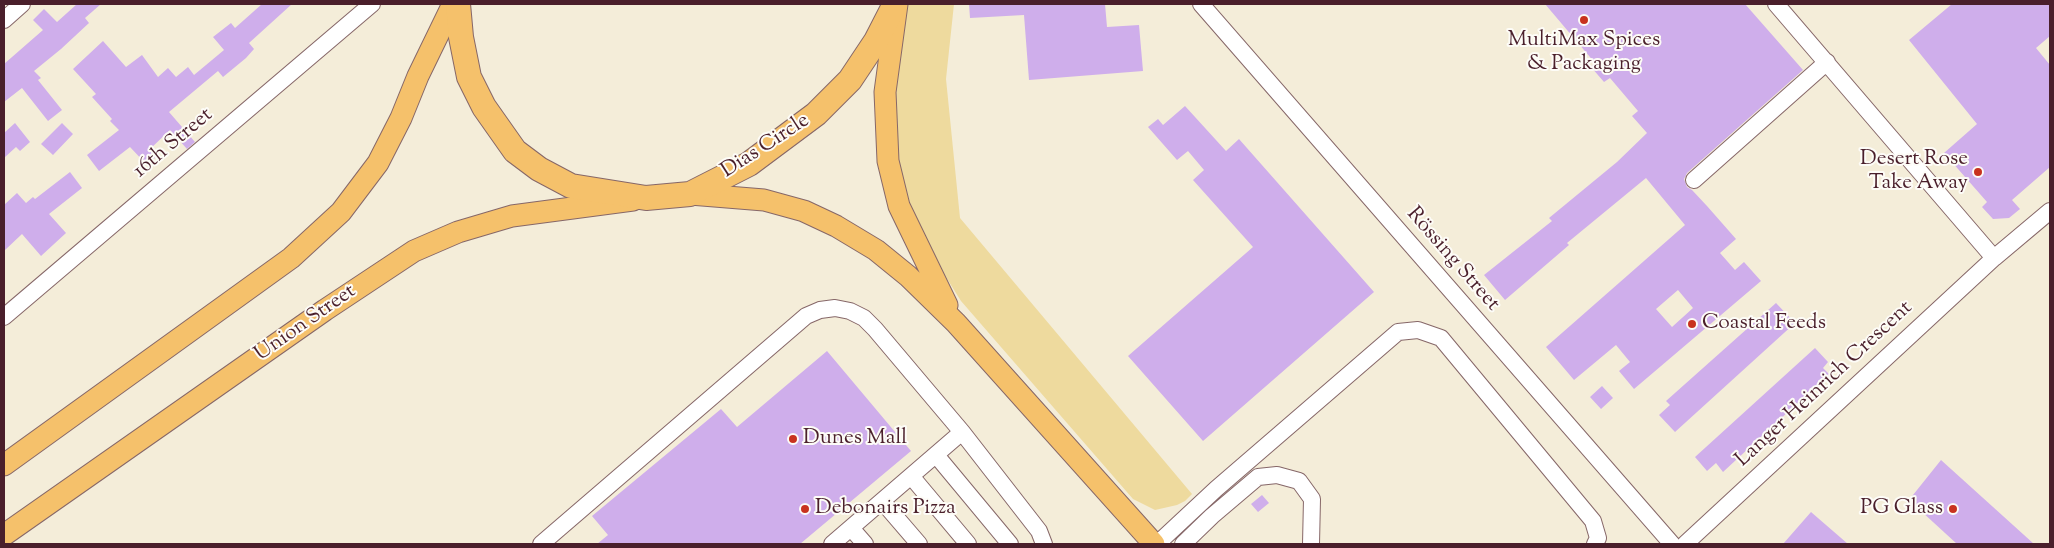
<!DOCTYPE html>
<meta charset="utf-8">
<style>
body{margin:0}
#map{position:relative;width:2054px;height:548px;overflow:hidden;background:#f4edd9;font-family:"Sorts Mill Goudy",serif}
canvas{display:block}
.frame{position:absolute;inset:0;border:5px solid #4a1f2b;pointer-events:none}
</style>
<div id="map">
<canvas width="2054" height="548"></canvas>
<div class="frame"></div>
</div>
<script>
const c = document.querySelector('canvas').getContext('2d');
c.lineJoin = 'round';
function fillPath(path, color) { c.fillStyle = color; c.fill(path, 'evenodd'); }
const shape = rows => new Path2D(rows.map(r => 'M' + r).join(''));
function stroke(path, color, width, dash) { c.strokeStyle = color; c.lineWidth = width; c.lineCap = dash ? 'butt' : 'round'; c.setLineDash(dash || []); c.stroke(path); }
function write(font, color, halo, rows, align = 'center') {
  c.font = font + ' "Sorts Mill Goudy",serif'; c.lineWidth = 4; c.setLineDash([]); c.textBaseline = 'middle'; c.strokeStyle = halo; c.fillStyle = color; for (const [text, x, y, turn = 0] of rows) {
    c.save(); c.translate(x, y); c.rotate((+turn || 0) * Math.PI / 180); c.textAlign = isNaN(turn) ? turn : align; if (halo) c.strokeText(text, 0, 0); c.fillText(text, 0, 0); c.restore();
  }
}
fillPath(shape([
 [907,4,954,4,946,79,960,218,1192,494,1185,501,1177,505,1155,510,1133,499,961,301,905,212,898,184,895,71]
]), '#eeda9e');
fillPath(shape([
 [77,4,101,4,85,18,89,23,61,49,34,71,41,78,38,80,62,110,48,121,22,88,4,102,4,64,43,30,33,20,44,9,57,22],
 [262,4,292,4,249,43,254,49,246,58,223,77,218,71,169,112,195,142,187,149,170,130,150,149,157,156,147,165,130,147,99,171,87,155,119,130,110,121,112,119,92,97,96,94,73,69,103,41,126,67,142,55,158,77,168,68,176,77,188,67,194,75,224,50,213,37,231,23,235,28],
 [969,4,1105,4,1107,27,1139,25,1143,71,1029,80,1024,15,970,18],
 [1545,4,1745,4,1803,70,1687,173,1684,179,1687,187,1692,190,1707,206,1736,239,1720,253,1735,270,1744,262,1761,281,1634,389,1619,371,1630,362,1616,345,1574,380,1546,347,1685,225,1646,178,1567,243,1569,245,1505,300,1484,275,1552,221,1549,218,1617,162,1647,133,1632,116,1638,111,1610,78,1604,82,1591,67,1595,63],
 [1678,290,1693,308,1672,327,1656,309],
 [1952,4,2050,4,2050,36,2036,48,2050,65,2050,167,2012,200,2020,209,2009,218,1993,219,1982,207,1987,202,1944,153,1977,124,1909,40],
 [1185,106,1226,151,1239,139,1374,292,1203,441,1128,356,1253,247,1193,180,1204,170,1188,151,1177,160,1148,127,1158,119,1163,125],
 [15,123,30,142,20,151,16,147,4,158,4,133],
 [62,123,73,134,53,155,41,144],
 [70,172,82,188,49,214,66,233,41,256,22,234,4,251,4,205,17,193,26,203,33,197,35,199],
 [1776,303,1795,323,1675,432,1659,415,1670,405,1666,401],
 [1815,348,1828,362,1823,368,1829,374,1723,472,1716,463,1707,471,1695,457],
 [827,351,911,451,800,544,597,544,608,535,592,516,721,409,737,427],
 [1602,386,1613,398,1601,409,1590,397],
 [1941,460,2034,544,1957,544,1909,500],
 [1262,495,1269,503,1258,512,1251,504],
 [1811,512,1848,544,1783,544]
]), '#cfaeeb');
const minor = shape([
 [1201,4,1672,544],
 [1776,4,1994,258],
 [4,20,22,4],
 [1694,180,1827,62],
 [4,317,372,4],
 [936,455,1010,544],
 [911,476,968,544],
 [882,501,919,544],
 [851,528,865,544],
 [541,544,806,316,820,310,835,308,850,311,864,318,875,329,962,432,1039,531,1044,544],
 [832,544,962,432],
 [1157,544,1216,489,1398,332,1418,330,1441,338,1593,521,1598,538,1595,544],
 [1183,544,1212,516,1258,477,1277,475,1299,481,1312,499,1311,544],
 [1685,544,1994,258,2050,211]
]);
const major = shape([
 [897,4,885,92,888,161,899,206,947,305],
 [690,194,764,200,804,211,836,226,876,250,908,276,956,323,1154,544],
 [4,465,291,258,341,212,378,163,401,118,418,76,453,4],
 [4,535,325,310,414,251,458,232,512,216,633,200]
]);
const highway = shape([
 [458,4,461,37,469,77,484,107,515,151,539,169,571,186,646,198,690,194,749,164,816,114,850,80,876,41,895,4]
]);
stroke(minor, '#866768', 18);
stroke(major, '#866768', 23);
stroke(highway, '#866768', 26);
stroke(minor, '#fff', 16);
stroke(major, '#f5c16b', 21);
stroke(highway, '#f5c16b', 24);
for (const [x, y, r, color] of [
 [1584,20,5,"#c8321e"],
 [1978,172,5,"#c8321e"],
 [1692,324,5,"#c8321e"],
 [793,439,5,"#c8321e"],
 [805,509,5,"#c8321e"],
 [1953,509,5,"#c8321e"]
]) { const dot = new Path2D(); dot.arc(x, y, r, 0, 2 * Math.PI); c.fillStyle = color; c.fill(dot); stroke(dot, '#fdfcf7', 2); }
write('21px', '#4a1f2b', '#fdfcf7', [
 ["MultiMax Spices",1584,41,"center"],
 ["& Packaging",1584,65,"center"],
 ["Desert Rose",1968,160,"right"],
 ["Take Away",1968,184,"right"],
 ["Coastal Feeds",1702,324],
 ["Dunes Mall",803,439],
 ["Debonairs Pizza",815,509],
 ["PG Glass",1943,509,"right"]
], 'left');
write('21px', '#4a1f2b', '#fdfcf7', [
 ["16th Street",174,144,-40],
 ["Dias Circle",766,147,-33],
 ["Rössing Street",1452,260,49],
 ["Union Street",306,324,-35],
 ["Langer Heinrich Crescent",1825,385,-43]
]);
</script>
